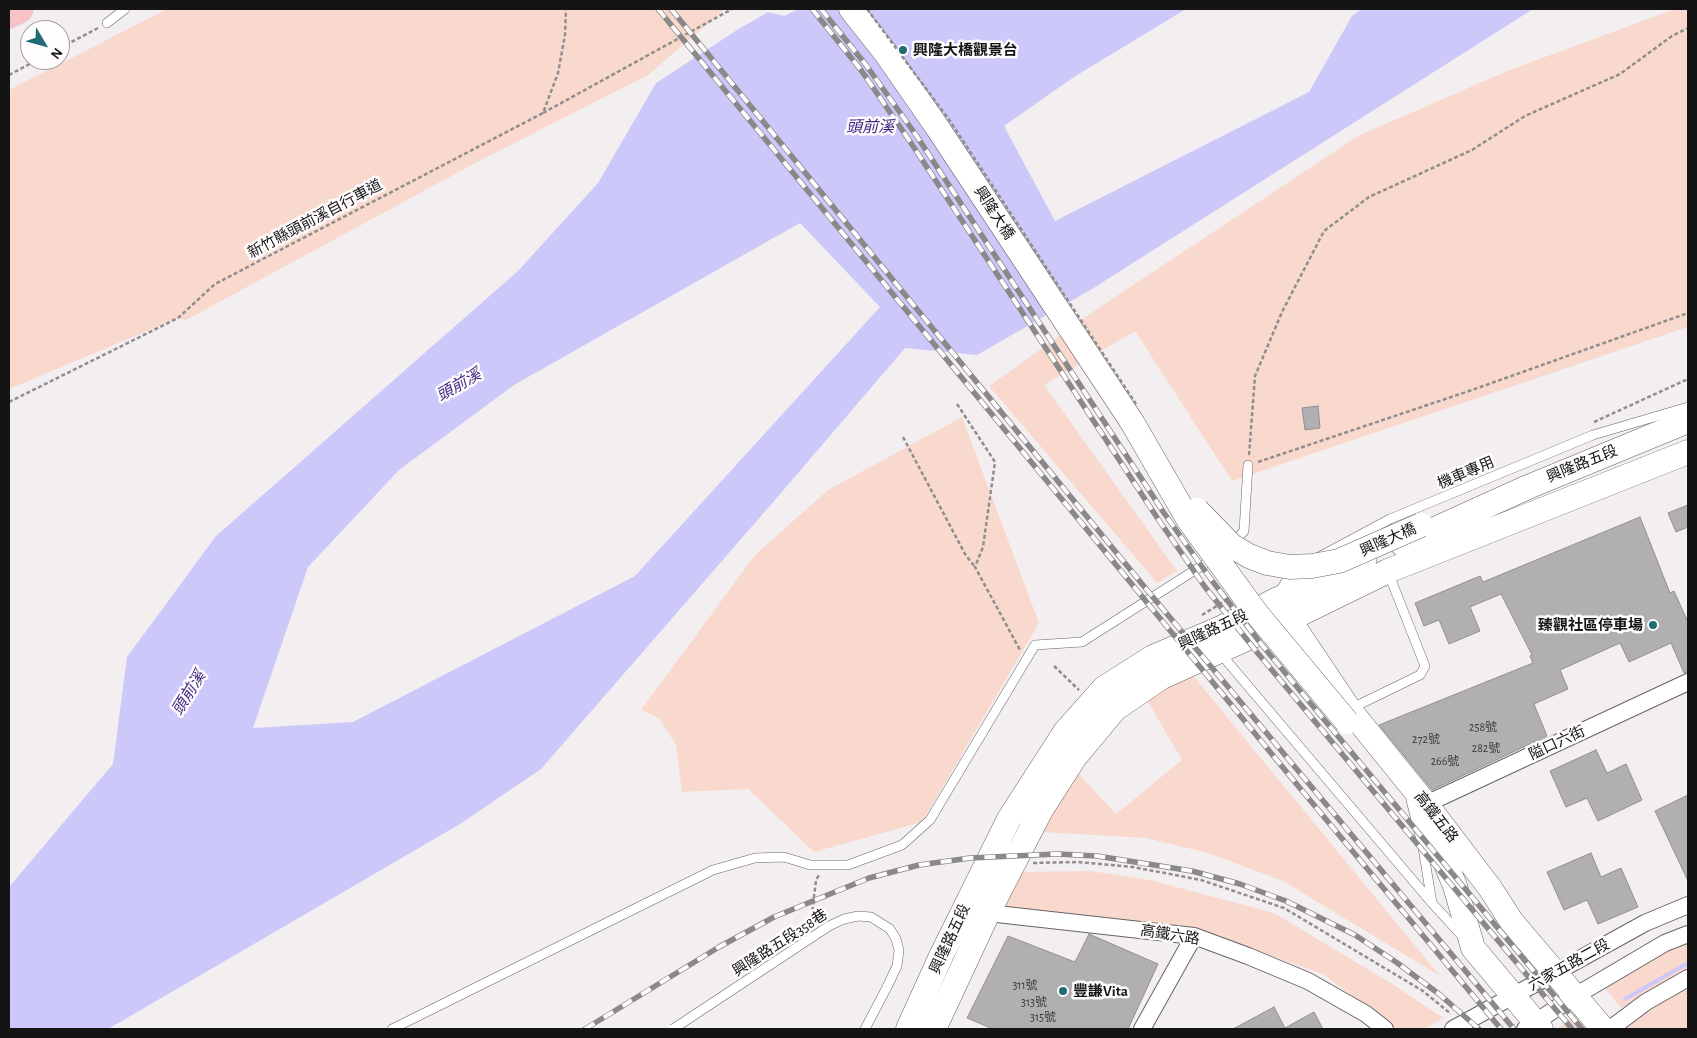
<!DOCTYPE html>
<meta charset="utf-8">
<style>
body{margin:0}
#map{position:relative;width:1697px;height:1038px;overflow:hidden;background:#f3eff1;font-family:"Alegreya Sans",sans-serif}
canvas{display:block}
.frame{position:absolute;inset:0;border:10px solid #151414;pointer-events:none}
.north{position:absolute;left:20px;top:20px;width:50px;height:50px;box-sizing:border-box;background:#fffcfe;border:1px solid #a19fa0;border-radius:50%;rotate:127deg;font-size:14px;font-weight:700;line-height:20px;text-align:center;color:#151414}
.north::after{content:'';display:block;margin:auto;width:18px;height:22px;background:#216c74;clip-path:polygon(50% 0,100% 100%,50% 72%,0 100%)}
</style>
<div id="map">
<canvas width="1697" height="1038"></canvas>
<div class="frame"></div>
<div class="north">N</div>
</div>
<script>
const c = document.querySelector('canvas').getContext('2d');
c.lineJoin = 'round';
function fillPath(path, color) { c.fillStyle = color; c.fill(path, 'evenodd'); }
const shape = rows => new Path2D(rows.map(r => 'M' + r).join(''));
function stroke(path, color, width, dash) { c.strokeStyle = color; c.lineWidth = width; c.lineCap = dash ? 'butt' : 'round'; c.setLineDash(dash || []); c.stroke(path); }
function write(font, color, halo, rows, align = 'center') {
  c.font = font + ' "Alegreya Sans","Noto Sans TC",sans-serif'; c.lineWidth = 5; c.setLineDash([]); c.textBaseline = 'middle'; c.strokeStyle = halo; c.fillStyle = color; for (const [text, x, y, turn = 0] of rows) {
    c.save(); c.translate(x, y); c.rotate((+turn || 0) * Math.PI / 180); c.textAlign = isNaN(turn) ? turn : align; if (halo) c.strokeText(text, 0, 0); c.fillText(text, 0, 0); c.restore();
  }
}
fillPath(shape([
 [167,9,725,9,648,75,479,161,186,320,178,318,9,389,9,90],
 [1675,9,1688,9,1688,327,1232,481,1135,331,1044,385,1177,571,1157,583,989,386,1103,305,1358,136,1507,71],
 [962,417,1039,623,922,822,814,852,748,789,682,792,676,745,659,718,641,710,755,555,828,490],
 [1190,672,1440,976,1283,881,1208,853,1146,838,1042,832,1076,771,1116,814,1182,760,1147,700],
 [1091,871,1150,880,1274,913,1394,985,1443,1018,1424,1029,1396,1029,1323,974,1190,927,1004,908,1017,872],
 [1688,942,1688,974,1681,975,1621,1008,1605,988,1662,952],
 [1686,988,1688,988,1688,1029,1622,1028],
 [1580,1010,1597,1029,1558,1029]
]), '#f9d9cd');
fillPath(shape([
 [799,9,1186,9,1074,77,1004,126,1055,221,1309,92,1352,16,1362,9,1533,9,1092,289,977,355,905,348,781,493,541,769,460,824,108,1029,9,1029,9,887,113,764,127,657,216,536,518,271,598,183,656,83,737,30,768,12,784,16],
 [800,223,880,307,635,576,353,722,253,728,308,567,399,470,514,385]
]), '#ccc8f9');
stroke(shape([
 [1625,999,1688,963]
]), '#ccc8f9', 4);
const building = shape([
 [1318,406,1320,428,1305,430,1302,408,1318,406],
 [1688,505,1688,527,1676,532,1668,513,1688,505],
 [1640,517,1670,593,1674,591,1688,622,1688,672,1684,673,1671,643,1629,662,1620,643,1560,670,1568,689,1534,704,1547,736,1432,790,1379,725,1533,663,1530,656,1532,655,1501,594,1470,607,1480,631,1449,644,1439,620,1424,626,1415,603,1480,576,1483,582,1640,517],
 [1596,750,1607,773,1626,764,1642,800,1598,821,1587,798,1566,807,1550,771,1596,750],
 [1688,795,1688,881,1655,811,1688,795],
 [1591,853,1601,877,1621,868,1638,907,1598,924,1587,900,1564,910,1547,872,1591,853],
 [1089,934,1158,964,1128,1029,993,1029,967,1018,1008,936,1075,962,1089,934],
 [1274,1007,1285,1028,1314,1012,1323,1029,1233,1029,1274,1007]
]);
fillPath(building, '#b2afb2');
stroke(building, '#918f92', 1);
const lane = shape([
 [107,23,125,9],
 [1232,544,1244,531,1248,465],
 [1319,557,1390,519,1593,435,1688,407],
 [1279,593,1285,583,1298,572],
 [1220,653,1432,903],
 [1350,709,1420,675,1425,666,1388,572],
 [1411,800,1423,848,1432,903,1462,936],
 [392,1029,713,870,755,858,784,857,810,865,848,865,902,845,930,820,1035,645,1082,642,1214,558],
 [865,1029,888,985]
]);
const street = shape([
 [1426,804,1688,682],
 [979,910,988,913,1194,936,1248,956,1308,981,1366,1014,1385,1029],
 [1142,1029,1194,936],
 [1453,1029,1645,923,1688,905],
 [1525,1029,1575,996,1665,943,1688,934],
 [1610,1029,1646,1002,1688,978]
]);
const secondary = shape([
 [851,9,885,52,937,127,1132,422],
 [1402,544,1528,487,1688,421],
 [1280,606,1349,709,1426,804,1490,888,1512,922,1603,1029],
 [1425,823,1441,852,1455,886,1473,948,1541,1029],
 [908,1029,942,954,1009,819,1065,732,1104,688,1153,657,1223,627,1276,600,1364,561],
 [934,1029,988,913,1041,810,1075,757,1115,709,1162,677,1288,620,1388,571,1688,452]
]);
const highway = shape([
 [9,14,19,9]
]);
stroke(lane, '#676466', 10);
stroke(street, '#676466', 18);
stroke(secondary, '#676466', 25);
stroke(highway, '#cccbcb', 29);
stroke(shape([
 [60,48,98,28],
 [9,75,37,60],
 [543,113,732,9],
 [9,402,178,318,215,284,543,113,558,73,565,35,566,9],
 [957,404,995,462,983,547,975,567,1020,650],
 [1594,422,1688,379],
 [903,437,965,554,975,567],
 [1249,455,1255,376,1282,312,1324,231,1369,197,1472,150,1525,116,1620,74,1672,36,1688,28],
 [1258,462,1472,390,1688,313],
 [1202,615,1225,601],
 [1054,666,1079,690],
 [1033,863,1078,862,1133,867,1201,880,1284,908,1423,991,1451,1014],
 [816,923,812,914,816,880,819,875]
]), '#908d8e', 2.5, [4, 2.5]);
stroke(lane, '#fff', 9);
stroke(street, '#fff', 16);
stroke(secondary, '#fff', 24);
stroke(highway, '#f9c2c6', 28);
const rail = shape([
 [658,9,1299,787,1501,1029],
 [671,9,1147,590,1514,1029],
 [812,9,861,70,909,140,1158,519,1205,587,1256,651,1572,1029],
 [821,9,866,65,916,135,1164,513,1213,582,1262,645,1582,1029],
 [585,1029,719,947,774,917,869,878,919,865,970,858,1057,854,1097,856,1192,871,1240,884,1286,901,1355,935,1396,962,1439,994,1479,1029]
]);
stroke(rail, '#8a8889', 5.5);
stroke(rail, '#fffcfe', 4, [11]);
const laneBridge = shape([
 [673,1029,829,926,844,919,858,916,871,917,890,929,896,939,899,950,897,966,888,985]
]);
const secondaryBridge = shape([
 [1132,422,1188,519,1257,614,1347,722],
 [1197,510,1232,546,1249,556,1267,563,1290,567,1312,566,1339,561,1421,525]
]);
stroke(laneBridge, '#676466', 10, []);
stroke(secondaryBridge, '#676466', 25, []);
stroke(shape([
 [867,9,950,121,1136,404]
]), '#908d8e', 2.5, [4, 2.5]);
stroke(laneBridge, '#fff', 9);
stroke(secondaryBridge, '#fff', 24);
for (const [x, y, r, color] of [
 [903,50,5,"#216c74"],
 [1653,625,5,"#216c74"],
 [1063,991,5,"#216c74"]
]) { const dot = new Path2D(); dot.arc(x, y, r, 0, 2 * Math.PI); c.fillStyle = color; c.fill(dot); stroke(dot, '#fffcfe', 2); }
write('12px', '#3c3b3c', null, [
 ["258號",1483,727],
 ["272號",1426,739],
 ["282號",1486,748],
 ["266號",1445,761],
 ["311號",1025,985],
 ["313號",1034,1002],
 ["315號",1043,1017]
]);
write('bold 15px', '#151414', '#fffcfe', [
 ["興隆大橋觀景台",913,50],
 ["臻觀社區停車場",1643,625,"right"],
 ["豐謙Vita",1073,991]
], 'left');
write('15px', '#151414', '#fffcfe', [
 ["興隆大橋",994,213,57],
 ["新竹縣頭前溪自行車道",315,219,-28],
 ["興隆路五段",1582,464,-22],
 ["機車專用",1466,473,-23],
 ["興隆大橋",1388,540,-24],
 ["興隆路五段",1213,630,-25],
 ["隘口六街",1557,743,-25],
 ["高鐵五路",1436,817,52],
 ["高鐵六路",1170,935,9],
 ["興隆路五段",950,939,-65],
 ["興隆路五段358巷",780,943,-33],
 ["六家五路二段",1569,965,-29]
]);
write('italic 16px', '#3f2881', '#fffcfe', [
 ["頭前溪",870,127],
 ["頭前溪",459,385,-30],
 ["頭前溪",189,693,-58]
]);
</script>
